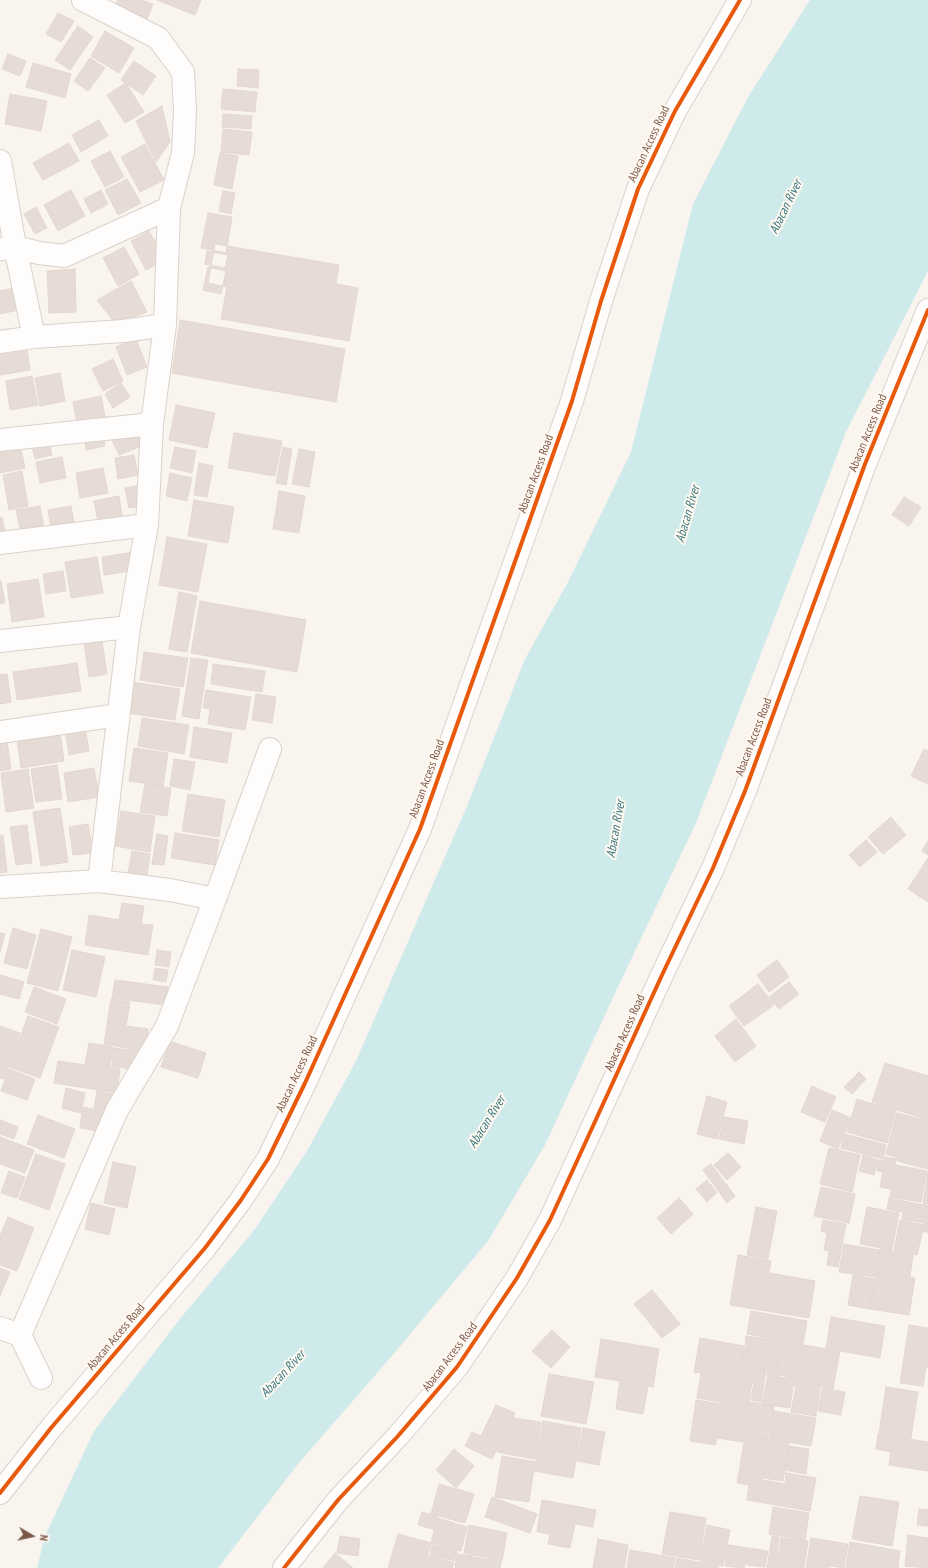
<!DOCTYPE html>
<style>
body{margin:0}
#map{position:relative;width:928px;height:1568px;overflow:hidden;background:#faf4ee;font-family:"PT Sans Narrow",sans-serif}
canvas{display:block}
.north{position:absolute;left:12px;top:1516px;width:40px;height:40px;-webkit-text-stroke:3px #fff9f1;paint-order:stroke;rotate:99deg;font-size:11px;font-weight:700;line-height:16px;text-align:center;color:#7b584a}
.north::after{content:'';display:block;margin:auto;width:14px;height:18px;background:#7b584a;clip-path:polygon(50% 0,100% 100%,50% 72%,0 100%)}
</style>
<div id="map">
<canvas width="928" height="1568"></canvas>
<div class="north">N</div>
</div>
<script>
const c = document.querySelector('canvas').getContext('2d');
c.lineJoin = 'round';
function fillPath(path, color) { c.fillStyle = color; c.fill(path, 'evenodd'); }
const shape = rows => new Path2D(rows.map(r => 'M' + r).join(''));
function stroke(path, color, width, dash) { c.strokeStyle = color; c.lineWidth = width; c.lineCap = dash ? 'butt' : 'round'; c.setLineDash(dash || []); c.stroke(path); }
function write(font, color, halo, rows, align = 'center') {
  c.font = font + ' "PT Sans Narrow",sans-serif'; c.lineWidth = 4; c.setLineDash([]); c.textBaseline = 'middle'; c.strokeStyle = halo; c.fillStyle = color; for (const [text, x, y, turn = 0] of rows) {
    c.save(); c.translate(x, y); c.rotate((+turn || 0) * Math.PI / 180); c.textAlign = isNaN(turn) ? turn : align; if (halo) c.strokeText(text, 0, 0); c.fillText(text, 0, 0); c.restore();
  }
}
fillPath(shape([
 [810,0,928,0,928,271,846,432,696,823,617,989,545,1145,488,1241,391,1357,298,1464,218,1568,37,1568,45,1536,94,1431,179,1320,255,1229,307,1151,356,1061,467,806,525,659,568,582,631,452,693,204,748,97]
]), '#cfeaea');
const building = shape([
 [118,0,141,0,153,4,146,22,114,9,118,0],
 [157,0,201,0,195,15,157,0],
 [58,13,74,21,61,42,46,34,58,13],
 [78,26,93,37,70,70,55,60,78,26],
 [105,31,134,48,119,73,91,56,105,31],
 [8,54,26,61,20,76,2,69,8,54],
 [90,58,105,68,88,91,74,81,90,58],
 [134,61,156,76,143,95,121,80,134,61],
 [33,63,71,74,65,98,26,87,33,63],
 [238,69,259,70,258,88,237,86,238,69],
 [126,83,144,112,125,123,107,95,126,83],
 [223,89,257,92,255,112,221,109,223,89],
 [10,94,47,101,41,131,5,124,10,94],
 [162,106,170,142,156,162,136,121,162,106],
 [223,114,252,116,251,129,222,127,223,114],
 [99,120,108,136,81,152,72,135,99,120],
 [223,129,252,132,249,155,221,152,223,129],
 [69,143,79,161,43,180,33,163,69,143],
 [145,144,164,180,140,192,121,157,145,144],
 [110,151,124,177,105,187,91,161,110,151],
 [220,153,238,156,232,189,214,185,220,153],
 [127,179,141,203,118,215,105,190,127,179],
 [71,190,85,216,58,231,44,205,71,190],
 [101,190,108,204,91,213,84,199,101,190],
 [223,191,235,193,231,214,219,211,223,191],
 [36,207,47,228,35,234,24,214,36,207],
 [208,213,232,217,226,253,201,248,208,213],
 [149,231,165,260,146,270,131,241,149,231],
 [215,244,339,265,336,284,358,288,349,341,221,319,227,287,208,283,215,244],
 [124,247,139,274,118,286,103,258,124,247],
 [207,251,228,255,225,268,205,264,207,251],
 [208,267,226,271,221,294,203,290,208,267],
 [75,269,76,312,49,313,47,271,75,269],
 [131,281,147,312,115,323,97,300,131,281],
 [19,287,23,309,0,314,0,291,19,287],
 [180,320,345,349,336,402,172,373,180,320],
 [136,339,147,367,127,375,116,347,136,339],
 [26,342,30,370,0,375,0,347,26,342],
 [113,359,123,381,103,391,92,369,113,359],
 [60,373,65,401,40,406,35,378,60,373],
 [32,376,38,405,10,410,6,381,32,376],
 [121,383,130,397,113,408,105,394,121,383],
 [101,396,106,421,78,427,73,402,101,396],
 [176,405,215,413,207,448,169,440,176,405],
 [134,428,142,446,119,455,111,438,134,428],
 [103,432,105,446,86,450,84,436,103,432],
 [234,433,282,441,275,476,228,468,234,433],
 [48,438,52,455,35,459,31,441,48,438],
 [20,444,25,468,0,473,0,447,20,444],
 [175,447,196,451,192,473,170,468,175,447],
 [283,447,292,449,286,485,276,483,283,447],
 [299,449,315,452,309,487,292,484,299,449],
 [134,455,138,475,118,479,115,458,134,455],
 [62,457,66,478,40,483,36,462,62,457],
 [199,463,213,466,207,497,194,495,199,463],
 [103,468,108,493,80,498,76,473,103,468],
 [22,471,28,506,9,510,3,475,22,471],
 [170,473,192,478,187,501,166,496,170,473],
 [141,485,144,506,129,508,125,488,141,485],
 [279,491,305,496,299,533,273,529,279,491],
 [119,496,123,522,99,526,94,501,119,496],
 [904,497,921,507,909,526,892,515,904,497],
 [194,500,234,507,228,543,188,536,194,500],
 [40,506,45,533,22,537,16,510,40,506],
 [71,506,75,529,52,533,48,510,71,506],
 [2,517,6,537,0,538,0,518,2,517],
 [167,537,207,544,198,592,159,585,167,537],
 [135,552,138,570,104,575,102,557,135,552],
 [97,557,103,593,71,598,65,562,97,557],
 [63,571,66,591,46,594,43,574,63,571],
 [38,579,44,617,12,622,7,584,38,579],
 [0,581,1,581,5,603,0,604,0,581],
 [179,592,197,596,187,652,169,649,179,592],
 [200,601,306,620,297,672,191,653,200,601],
 [102,641,107,674,89,677,84,644,102,641],
 [144,652,188,658,183,687,140,680,144,652],
 [191,658,208,660,199,719,182,716,191,658],
 [77,663,81,691,17,700,13,672,77,663],
 [213,664,265,671,262,692,211,684,213,664],
 [7,674,11,702,0,704,0,675,7,674],
 [131,682,180,689,175,720,127,713,131,682],
 [206,690,251,697,245,730,208,724,210,709,203,708,206,690],
 [256,694,276,697,272,723,252,720,256,694],
 [142,718,189,725,184,754,138,746,142,718],
 [59,726,64,761,21,768,16,732,59,726],
 [85,727,89,751,69,755,65,729,85,727],
 [194,727,232,733,227,763,190,757,194,727],
 [6,734,11,769,0,771,0,735,6,734],
 [134,748,168,753,163,786,129,781,134,748],
 [924,749,928,751,928,784,911,776,924,749],
 [174,759,195,762,190,790,170,786,174,759],
 [57,765,62,799,36,802,31,769,57,765],
 [94,768,99,797,68,802,64,773,94,768],
 [28,769,34,808,6,812,1,773,28,769],
 [145,784,171,788,167,816,140,812,145,784],
 [188,794,225,800,219,837,182,831,188,794],
 [60,808,68,862,41,866,33,812,60,808],
 [121,811,155,816,150,852,115,846,121,811],
 [891,817,906,835,883,854,868,837,891,817],
 [88,824,93,853,73,855,69,827,88,824],
 [27,825,32,863,16,865,10,827,27,825],
 [175,833,219,840,215,865,171,858,175,833],
 [157,834,168,836,164,865,152,864,157,834],
 [3,835,7,872,0,873,0,836,3,835],
 [866,840,877,852,860,867,849,855,866,840],
 [928,841,928,855,922,851,928,841],
 [132,851,150,854,146,882,127,879,132,851],
 [928,858,928,902,908,889,928,858],
 [122,903,144,906,141,924,153,925,148,955,85,945,89,915,119,920,122,903],
 [13,928,36,935,27,969,4,963,13,928],
 [41,929,72,937,58,991,27,983,41,929],
 [0,933,5,934,0,952,0,933],
 [72,950,105,957,96,997,63,990,72,950],
 [157,950,171,952,169,967,155,965,157,950],
 [777,960,789,977,769,992,757,975,777,960],
 [155,968,168,970,166,982,153,980,155,968],
 [0,975,24,982,19,999,0,994,0,975],
 [115,980,168,987,165,1005,112,998,115,980],
 [789,982,799,994,779,1009,769,997,789,982],
 [758,984,774,1005,744,1026,729,1006,758,984],
 [34,987,66,999,57,1024,25,1012,34,987],
 [111,999,130,1002,126,1026,148,1029,145,1051,104,1044,111,999],
 [28,1016,59,1027,40,1078,9,1067,28,1016],
 [736,1019,756,1046,735,1062,715,1036,736,1019],
 [0,1026,20,1033,4,1079,0,1078,0,1026],
 [169,1041,206,1053,198,1078,161,1067,169,1041],
 [89,1043,113,1047,110,1067,120,1069,117,1093,54,1083,58,1061,85,1065,89,1043],
 [114,1048,139,1051,136,1070,112,1066,114,1048],
 [885,1063,928,1076,928,1120,872,1102,885,1063],
 [9,1069,35,1079,27,1100,1,1091,9,1069],
 [859,1072,866,1079,852,1094,844,1087,859,1072],
 [812,1086,836,1097,825,1122,801,1112,812,1086],
 [66,1088,85,1093,81,1113,62,1108,66,1088],
 [97,1091,116,1095,113,1112,94,1108,97,1091],
 [707,1096,727,1102,717,1139,697,1134,707,1096],
 [857,1099,896,1111,887,1143,847,1132,857,1099],
 [83,1107,108,1112,104,1132,80,1128,83,1107],
 [832,1110,851,1118,838,1149,820,1141,832,1110],
 [897,1113,928,1121,928,1169,897,1161,898,1158,886,1154,897,1113],
 [38,1115,75,1129,64,1158,27,1144,38,1115],
 [724,1117,748,1121,744,1144,719,1139,724,1117],
 [0,1120,18,1127,14,1139,0,1134,0,1120],
 [845,1134,886,1145,883,1159,841,1148,845,1134],
 [0,1137,34,1150,25,1173,0,1164,0,1137],
 [829,1148,860,1155,852,1192,820,1184,829,1148],
 [728,1153,741,1167,727,1180,714,1165,728,1153],
 [36,1154,65,1164,49,1210,19,1199,36,1154],
 [863,1155,878,1160,874,1175,859,1171,863,1155],
 [885,1157,896,1159,890,1189,880,1187,883,1172,877,1171,879,1160,884,1161,885,1157],
 [113,1162,136,1167,127,1208,104,1203,113,1162],
 [711,1164,735,1196,727,1203,703,1170,711,1164],
 [896,1165,927,1171,921,1202,890,1197,896,1165],
 [9,1171,25,1177,17,1198,1,1193,9,1171],
 [928,1173,928,1204,923,1204,928,1173],
 [707,1180,717,1193,707,1202,696,1189,707,1180],
 [821,1187,855,1194,849,1223,814,1216,821,1187],
 [679,1198,693,1214,671,1234,657,1218,679,1198],
 [889,1198,928,1206,928,1217,887,1209,889,1198],
 [91,1203,115,1209,109,1235,85,1229,91,1203],
 [756,1207,777,1211,768,1259,747,1255,756,1207],
 [867,1207,899,1213,892,1250,860,1244,867,1207],
 [903,1213,928,1218,928,1232,923,1232,924,1223,902,1219,903,1213],
 [8,1217,34,1228,17,1271,0,1265,0,1236,8,1217],
 [823,1220,846,1224,838,1267,827,1265,829,1251,824,1250,827,1233,821,1231,823,1220],
 [900,1220,924,1225,917,1255,894,1250,900,1220],
 [844,1244,879,1250,875,1277,839,1272,844,1244],
 [880,1249,913,1255,910,1277,877,1271,880,1249],
 [738,1255,771,1261,769,1273,815,1281,809,1318,730,1305,738,1255],
 [0,1268,10,1272,0,1296,0,1268],
 [877,1272,915,1278,909,1315,870,1309,877,1272],
 [853,1275,875,1279,870,1309,848,1305,853,1275],
 [652,1290,680,1324,662,1338,634,1304,652,1290],
 [751,1311,807,1321,803,1344,747,1334,751,1311],
 [831,1317,885,1326,880,1358,840,1351,833,1389,820,1386,816,1416,791,1412,796,1386,785,1384,786,1376,776,1375,782,1341,826,1349,831,1317],
 [909,1325,928,1328,928,1367,926,1367,923,1386,900,1383,909,1325],
 [552,1330,570,1347,551,1368,532,1351,552,1330],
 [746,1336,781,1341,775,1376,767,1375,768,1370,758,1368,761,1350,745,1348,746,1336],
 [700,1338,744,1346,738,1379,725,1377,721,1402,697,1398,701,1373,694,1372,700,1338],
 [601,1339,659,1349,653,1387,648,1386,643,1414,616,1409,620,1381,595,1377,601,1339],
 [744,1349,760,1351,757,1369,766,1370,761,1402,751,1400,754,1382,739,1380,744,1349],
 [549,1374,594,1382,586,1424,541,1416,549,1374],
 [768,1375,785,1378,784,1385,793,1387,790,1408,762,1404,768,1375],
 [726,1378,752,1382,749,1402,774,1406,768,1440,744,1435,743,1442,717,1438,715,1445,690,1441,696,1400,722,1404,726,1378],
 [886,1387,918,1392,911,1438,879,1433,886,1387],
 [822,1388,845,1392,841,1415,818,1411,822,1388],
 [496,1405,515,1413,492,1459,465,1446,472,1432,481,1436,496,1405],
 [774,1411,816,1418,811,1446,770,1439,774,1411],
 [513,1418,541,1422,535,1459,497,1452,513,1418],
 [543,1421,581,1428,573,1478,534,1471,543,1421],
 [583,1428,605,1432,599,1465,577,1461,583,1428],
 [878,1434,928,1442,928,1471,889,1465,891,1452,876,1449,878,1434],
 [745,1436,768,1440,763,1470,740,1466,745,1436],
 [769,1440,789,1443,783,1481,763,1478,769,1440],
 [789,1446,809,1449,806,1474,785,1470,789,1446],
 [454,1449,474,1466,456,1488,436,1470,454,1449],
 [502,1456,535,1462,529,1502,495,1497,502,1456],
 [740,1467,763,1471,758,1502,747,1500,749,1485,737,1483,740,1467],
 [786,1473,816,1478,810,1511,759,1502,763,1480,785,1484,786,1473],
 [439,1484,474,1494,465,1523,431,1514,439,1484],
 [860,1496,899,1502,892,1546,852,1539,860,1496],
 [492,1497,537,1514,530,1533,485,1517,492,1497],
 [542,1500,596,1510,593,1527,575,1524,570,1548,548,1544,550,1534,537,1532,542,1500],
 [773,1507,809,1513,805,1540,769,1534,773,1507],
 [919,1509,928,1510,928,1526,917,1525,919,1509],
 [422,1512,437,1516,433,1529,418,1525,422,1512],
 [670,1512,706,1518,699,1560,662,1554,670,1512],
 [437,1518,467,1527,461,1551,431,1543,437,1518],
 [469,1525,507,1533,502,1561,464,1553,469,1525],
 [707,1525,730,1530,723,1566,700,1561,707,1525],
 [398,1534,431,1543,424,1568,388,1568,398,1534],
 [908,1535,928,1538,928,1568,905,1566,908,1535],
 [340,1536,360,1539,358,1556,337,1553,340,1536],
 [772,1536,779,1537,775,1568,767,1568,772,1536],
 [781,1538,808,1541,804,1568,776,1568,781,1538],
 [811,1538,848,1544,844,1568,807,1562,811,1538],
 [598,1539,628,1545,624,1568,593,1568,598,1539],
 [850,1542,900,1551,898,1568,846,1568,850,1542],
 [432,1545,457,1551,454,1561,430,1555,432,1545],
 [728,1545,748,1548,744,1568,725,1566,728,1545],
 [749,1548,768,1551,765,1567,746,1565,749,1548],
 [630,1550,675,1558,673,1568,627,1568,630,1550],
 [335,1553,353,1568,323,1568,335,1553],
 [457,1554,472,1556,470,1568,455,1568,457,1554],
 [429,1556,454,1563,452,1568,425,1568,429,1556],
 [473,1557,501,1562,500,1568,471,1568,473,1557],
 [677,1558,718,1566,718,1568,675,1568,677,1558],
 [807,1563,831,1567,806,1568,807,1563]
]);
fillPath(building, '#e7dcd5');
stroke(building, '#e3d7d0', 1);
const minor = shape([
 [83,0,158,38,183,72,185,110,183,153,169,208,165,325],
 [0,161,15,247,1,249],
 [34,337,15,247,39,253,64,256,169,208],
 [0,342,34,337,123,331,165,325,152,424,147,525,129,627,99,881],
 [0,440,152,424],
 [0,543,147,525],
 [0,641,129,627],
 [0,732,118,715],
 [0,887,99,881,170,890,215,899,270,749],
 [0,1328,20,1335],
 [41,1378,20,1335,117,1110,167,1026,215,899],
 [0,1493,51,1428,205,1248,241,1200,268,1159,305,1083,420,829,572,401,601,301,638,189,675,111,740,0],
 [284,1568,338,1500,398,1436,457,1367,517,1278,550,1220,662,975,713,868,745,791,865,464,928,310]
]);
stroke(minor, '#d9d1cc', 24);
stroke(minor, '#fefdfc', 22);
stroke(shape([
 [0,1493,51,1428,205,1248,241,1200,268,1159,305,1083,420,829,572,401,601,301,638,189,675,111,740,0],
 [284,1568,338,1500,398,1436,457,1367,517,1278,550,1220,662,975,713,868,745,791,865,464,928,310]
]), '#e8590c', 4);
write('12px', '#7b584a', '#fff9f1', [
 ["Abacan Access Road",649,144,-65],
 ["Abacan Access Road",868,433,-68],
 ["Abacan Access Road",536,474,-70],
 ["Abacan Access Road",754,737,-69],
 ["Abacan Access Road",427,779,-70],
 ["Abacan Access Road",625,1033,-66],
 ["Abacan Access Road",297,1074,-65],
 ["Abacan Access Road",116,1337,-50],
 ["Abacan Access Road",450,1357,-53]
]);
write('italic 13px', '#3c7a81', '#fff9f1', [
 ["Abacan River",786,207,-64],
 ["Abacan River",688,514,-74],
 ["Abacan River",616,829,-80],
 ["Abacan River",487,1122,-58],
 ["Abacan River",283,1374,-47]
]);
</script>
